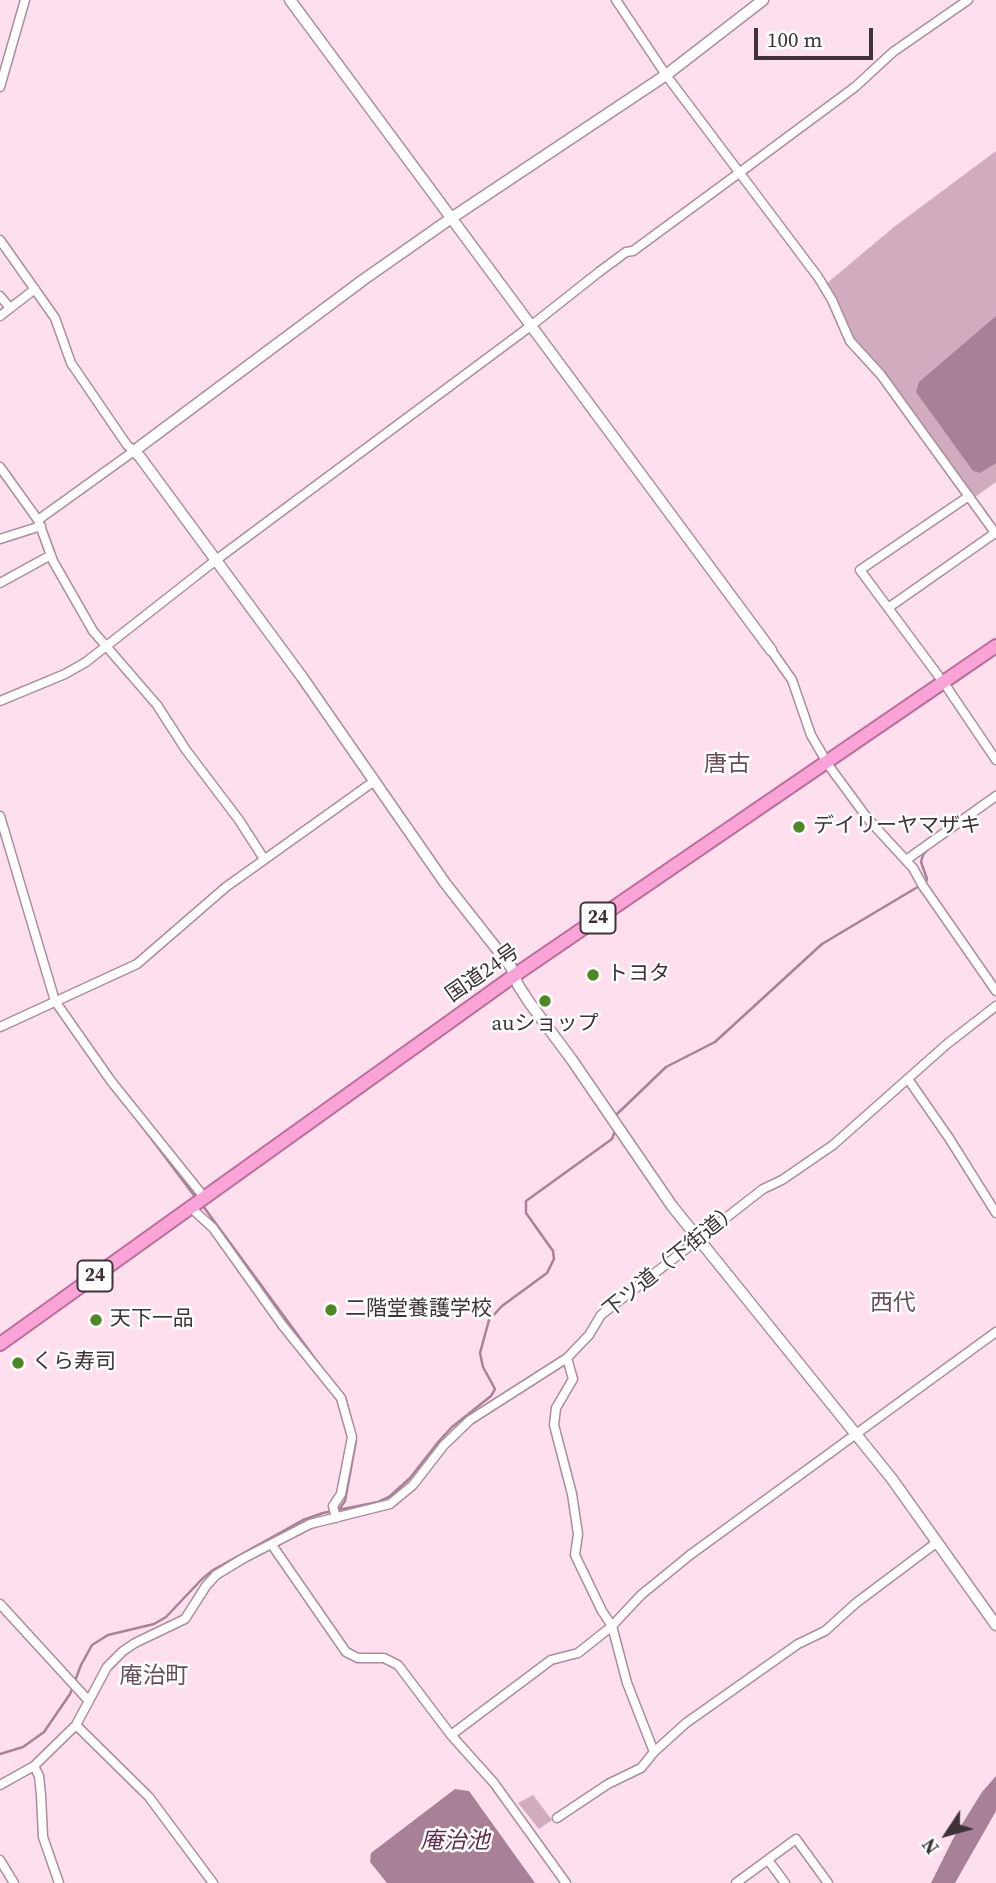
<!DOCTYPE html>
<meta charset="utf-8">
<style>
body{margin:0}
#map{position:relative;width:996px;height:1883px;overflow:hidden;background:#fddfee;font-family:"Source Serif 4",serif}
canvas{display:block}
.north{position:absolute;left:912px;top:1799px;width:70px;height:70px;-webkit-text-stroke:5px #fff;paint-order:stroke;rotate:234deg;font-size:19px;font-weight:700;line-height:28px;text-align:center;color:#3e3238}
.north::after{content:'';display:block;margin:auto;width:24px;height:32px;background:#3e3238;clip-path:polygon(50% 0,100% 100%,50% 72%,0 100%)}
.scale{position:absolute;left:754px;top:28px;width:119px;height:32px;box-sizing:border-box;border:4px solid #3e3238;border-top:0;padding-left:9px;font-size:21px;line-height:24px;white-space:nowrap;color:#3e3238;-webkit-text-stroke:5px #fff;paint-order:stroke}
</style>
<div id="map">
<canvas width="996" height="1883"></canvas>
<div class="north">N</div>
<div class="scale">100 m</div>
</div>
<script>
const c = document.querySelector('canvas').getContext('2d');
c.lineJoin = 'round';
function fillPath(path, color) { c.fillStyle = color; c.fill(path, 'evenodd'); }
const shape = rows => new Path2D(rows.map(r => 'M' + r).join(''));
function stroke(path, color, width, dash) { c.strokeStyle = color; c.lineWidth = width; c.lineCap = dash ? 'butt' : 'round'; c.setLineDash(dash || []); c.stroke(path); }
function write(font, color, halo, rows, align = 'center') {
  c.font = font + ' "Source Serif 4","Noto Sans JP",serif'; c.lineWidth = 5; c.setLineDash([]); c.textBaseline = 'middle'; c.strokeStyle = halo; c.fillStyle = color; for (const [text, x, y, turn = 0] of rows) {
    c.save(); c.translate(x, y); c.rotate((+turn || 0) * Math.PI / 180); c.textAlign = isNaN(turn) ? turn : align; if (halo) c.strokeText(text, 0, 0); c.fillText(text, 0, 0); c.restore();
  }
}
fillPath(shape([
 [996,151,996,482,975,497,894,384,852,339,826,284,894,227],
 [533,1795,552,1820,539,1829,518,1803]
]), '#d1acbf');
fillPath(shape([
 [996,316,996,463,980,473,973,471,916,392,919,382],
 [996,1776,996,1811,955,1883,931,1883,954,1837,982,1792],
 [455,1789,469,1791,535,1883,387,1883,370,1862,371,1853]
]), '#a98196');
stroke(shape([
 [616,1115,666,1067,715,1042,822,944,926,882,927,879,921,862,923,855,928,849],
 [135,1117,196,1198],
 [203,1206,319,1364],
 [340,1508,345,1501,356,1441,346,1400],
 [0,1754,23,1747,44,1732,70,1694,81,1665,92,1645,108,1635,154,1624,166,1617,202,1579,213,1570,303,1520,323,1513,378,1502,389,1497,410,1478,439,1441,452,1427,491,1396,495,1389,483,1367,480,1353,489,1320,502,1306,547,1273,554,1259,553,1251,526,1213,526,1201,612,1139,615,1131]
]), '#a98196', 2.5);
const minor = shape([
 [616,0,666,75,818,277,832,300,850,341,881,375,996,534],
 [0,87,25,0],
 [0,240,55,318,71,363,127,445,134,451,38,520],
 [0,296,10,308],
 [0,316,35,289],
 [0,467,38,520,53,561,93,631,157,705,186,750,239,820,264,859],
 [969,496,860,570,946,686,996,760],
 [0,539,41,526],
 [0,583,51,555],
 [888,608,995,533],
 [771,650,792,680,811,735,829,766,868,819,913,868,923,886,996,991],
 [0,701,65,674,86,662,216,560,532,325,599,272,626,252,633,251,739,173,855,87,893,52,968,0],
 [0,816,55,1001,111,1081,204,1197],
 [906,860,996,796],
 [0,1027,137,964,226,887,373,782],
 [908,1079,949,1138,996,1213],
 [190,1207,213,1228,283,1326,341,1398,352,1437,341,1494,333,1506,336,1518],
 [567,1358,573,1379,556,1408,554,1425,572,1494,578,1534,575,1555,602,1611,612,1626,627,1683,654,1752],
 [272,1545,346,1652,358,1658,384,1658,398,1665,451,1735,494,1783,566,1883],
 [0,1604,88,1700],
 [76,1725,149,1797,213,1883],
 [451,1735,551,1660,578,1653,612,1626,641,1595,690,1555,996,1332],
 [34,1766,39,1776,41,1795,43,1837,59,1883],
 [0,1785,34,1766,76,1725,107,1667,123,1651,135,1643,185,1619,206,1586,216,1575,244,1558,310,1524,390,1504,413,1485,444,1445,470,1420,567,1358,589,1335,601,1315,763,1189,782,1180,833,1145,947,1044,996,1006],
 [557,1818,608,1784,641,1768,654,1752,686,1723,798,1644,825,1631,856,1603,936,1543],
 [0,1860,14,1883],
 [768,1860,785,1883],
 [736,1883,796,1839,828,1883]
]);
const tertiary = shape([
 [290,0,771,650],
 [763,0,666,75,450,219,363,280,134,451,140,457,302,677,445,883,511,967,518,985,529,1002,572,1060,672,1206,892,1479,996,1625]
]);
const trunk = shape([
 [0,1344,515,975,996,646]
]);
stroke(minor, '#aa8e9c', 11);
stroke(tertiary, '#aa8e9c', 13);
stroke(trunk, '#b86c98', 16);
stroke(minor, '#fff', 8);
stroke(tertiary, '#fff', 10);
stroke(trunk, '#faa3d6', 12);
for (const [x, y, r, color] of [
 [799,827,7,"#4d8826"],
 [593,975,7,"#4d8826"],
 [545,1001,7,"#4d8826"],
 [331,1310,7,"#4d8826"],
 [96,1320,7,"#4d8826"],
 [18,1363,7,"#4d8826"]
]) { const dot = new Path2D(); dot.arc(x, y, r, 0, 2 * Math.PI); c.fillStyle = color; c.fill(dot); stroke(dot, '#fff', 2.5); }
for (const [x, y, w] of [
 [598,918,35],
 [95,1276,35]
]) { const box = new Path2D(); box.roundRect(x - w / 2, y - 15.5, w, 31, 5); c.fillStyle = '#fff'; c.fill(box); stroke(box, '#3e3238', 2); }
write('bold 19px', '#3e3238', null, [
 ["24",598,918],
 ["24",95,1276]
]);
write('21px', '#3e3238', '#fff', [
 ["デイリーヤマザキ",813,827],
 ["トヨタ",607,975],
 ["auショップ",545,1025,"center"],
 ["二階堂養護学校",345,1310],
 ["天下一品",110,1320],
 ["くら寿司",32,1363]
], 'left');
write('21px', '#3e3238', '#fff', [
 ["国道24号",483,974,-35],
 ["下ツ道（下街道）",672,1261,-39]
]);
write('23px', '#674e5c', '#fff', [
 ["唐古",727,765],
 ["西代",893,1304],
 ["庵治町",154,1677]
]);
write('italic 23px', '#612c4b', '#fff', [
 ["庵治池",455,1842]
]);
</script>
